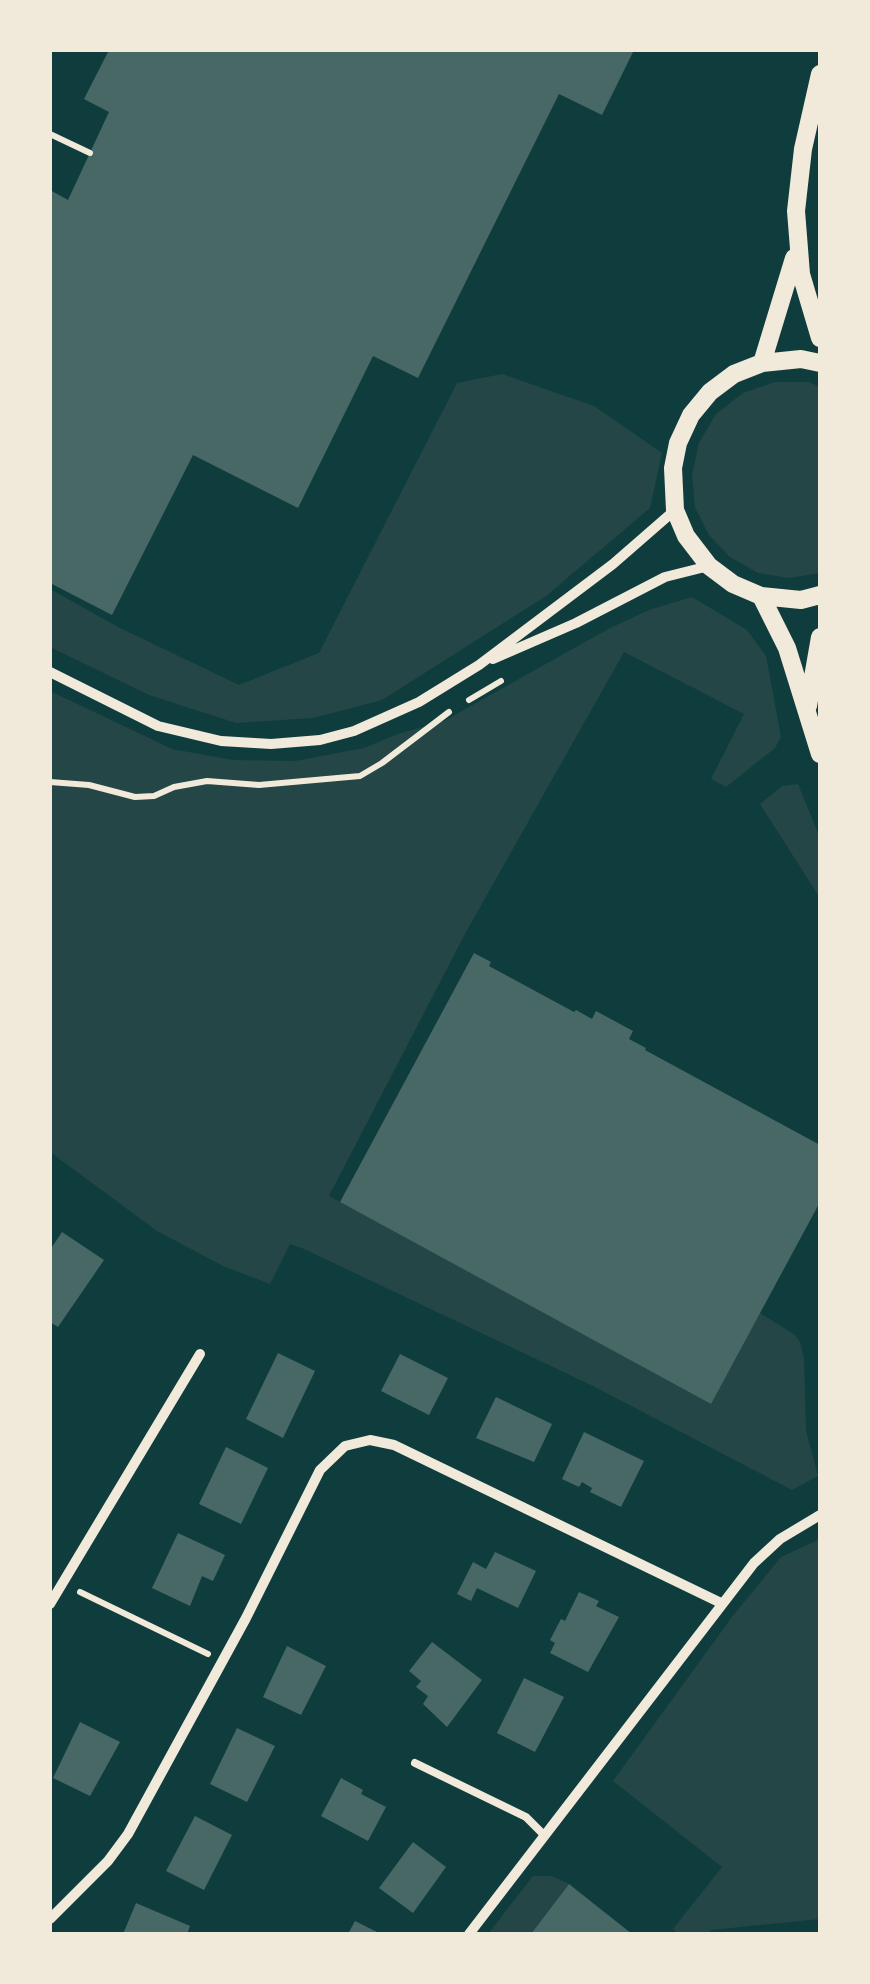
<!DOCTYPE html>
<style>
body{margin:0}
#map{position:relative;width:870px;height:1984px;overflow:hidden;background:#0f3d3e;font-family:Cabin,sans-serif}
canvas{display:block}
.frame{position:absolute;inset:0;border:52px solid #f1e9da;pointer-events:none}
</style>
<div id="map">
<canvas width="870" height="1984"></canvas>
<div class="frame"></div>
</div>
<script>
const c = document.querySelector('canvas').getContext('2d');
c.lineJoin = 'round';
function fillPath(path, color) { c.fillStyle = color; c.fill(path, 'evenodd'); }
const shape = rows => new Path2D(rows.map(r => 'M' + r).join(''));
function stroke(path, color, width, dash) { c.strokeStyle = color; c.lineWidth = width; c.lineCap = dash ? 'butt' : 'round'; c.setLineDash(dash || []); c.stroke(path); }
fillPath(shape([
 [502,374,594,406,662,453,650,508,546,596,382,700,313,718,236,723,149,695,50,647,50,589,118,627,239,685,319,653,457,383],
 [775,382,809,382,820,387,820,573,789,578,758,573,730,557,709,535,695,507,692,475,699,443,716,414,743,393],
 [692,597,747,630,766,656,781,737,775,748,726,787,711,779,744,714,624,652,466,932,329,1196,710,1403,760,1313,795,1335,800,1342,804,1358,806,1431,818,1476,792,1490,591,1385,304,1249,290,1244,270,1284,223,1266,157,1231,50,1152,50,691,172,749,233,760,295,761,364,748,398,734,444,721,610,628,649,610],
 [798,784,820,838,820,898,760,804,782,786],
 [820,1539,820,1919,711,1930,710,1934,677,1934,673,1929,722,1867,613,1781,732,1617,781,1557],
 [533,1876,552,1876,569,1884,531,1934,488,1934]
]), '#244646');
fillPath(shape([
 [109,50,634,50,602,115,559,94,418,378,373,356,298,508,193,455,112,615,50,583,50,190,68,200,109,112,84,99],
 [474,953,491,962,489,966,574,1012,576,1010,592,1019,596,1011,633,1031,629,1039,646,1048,645,1050,820,1145,820,1202,711,1404,340,1202],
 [62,1232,104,1260,58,1327,50,1322,50,1250],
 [278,1353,315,1371,283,1438,246,1419],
 [400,1354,448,1378,429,1415,381,1391],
 [496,1397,552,1424,534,1462,476,1438],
 [584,1432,644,1461,621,1507,590,1492,592,1488,582,1482,579,1487,562,1479],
 [226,1447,268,1468,241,1524,199,1504],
 [178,1533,225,1555,213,1581,202,1576,190,1606,152,1588],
 [495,1552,536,1571,518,1608,477,1588,471,1601,457,1594,473,1562,486,1569],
 [579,1592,599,1601,596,1606,619,1617,588,1672,550,1653,555,1643,550,1640,561,1619,565,1621],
 [432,1642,482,1680,447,1727,423,1704,428,1696,416,1687,421,1681,409,1671],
 [287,1646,326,1666,301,1715,263,1697],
 [524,1678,564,1697,535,1752,497,1733],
 [80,1722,120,1742,90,1796,53,1778],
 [237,1728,275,1746,247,1802,210,1784],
 [341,1778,363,1790,361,1794,386,1807,368,1841,321,1816],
 [195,1816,232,1835,204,1890,166,1871],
 [413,1842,446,1867,413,1913,379,1888],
 [569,1884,632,1934,531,1934],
 [136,1903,190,1926,187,1934,123,1934],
 [355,1921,381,1934,348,1934]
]), '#486865');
stroke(shape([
 [50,134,90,153],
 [469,700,501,681],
 [50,782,89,785,135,797,154,796,174,787,207,781,259,785,360,776,382,763,449,712],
 [80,1592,208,1654]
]), '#f1e9da', 6);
stroke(shape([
 [415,1763,526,1817,544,1835]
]), '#f1e9da', 8);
stroke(shape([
 [493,659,576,623,665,577,709,566],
 [50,672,158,726,221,741,271,744,320,740,354,731,419,702,479,665,613,564,675,510],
 [50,1604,200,1354],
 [50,1919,108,1861,128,1834,246,1618,320,1470,345,1446,370,1440,394,1445,721,1603],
 [469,1934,754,1563,780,1539,820,1515]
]), '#f1e9da', 10);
stroke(shape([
 [820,74,803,149,796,211,801,274,820,338],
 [762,363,794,258],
 [820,363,801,359,762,363,734,374,710,392,691,415,678,443,673,468,675,510,686,536,709,566,733,584,761,596,801,600,820,595],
 [761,596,787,648,820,754],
 [808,706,820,637]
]), '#f1e9da', 18);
</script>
